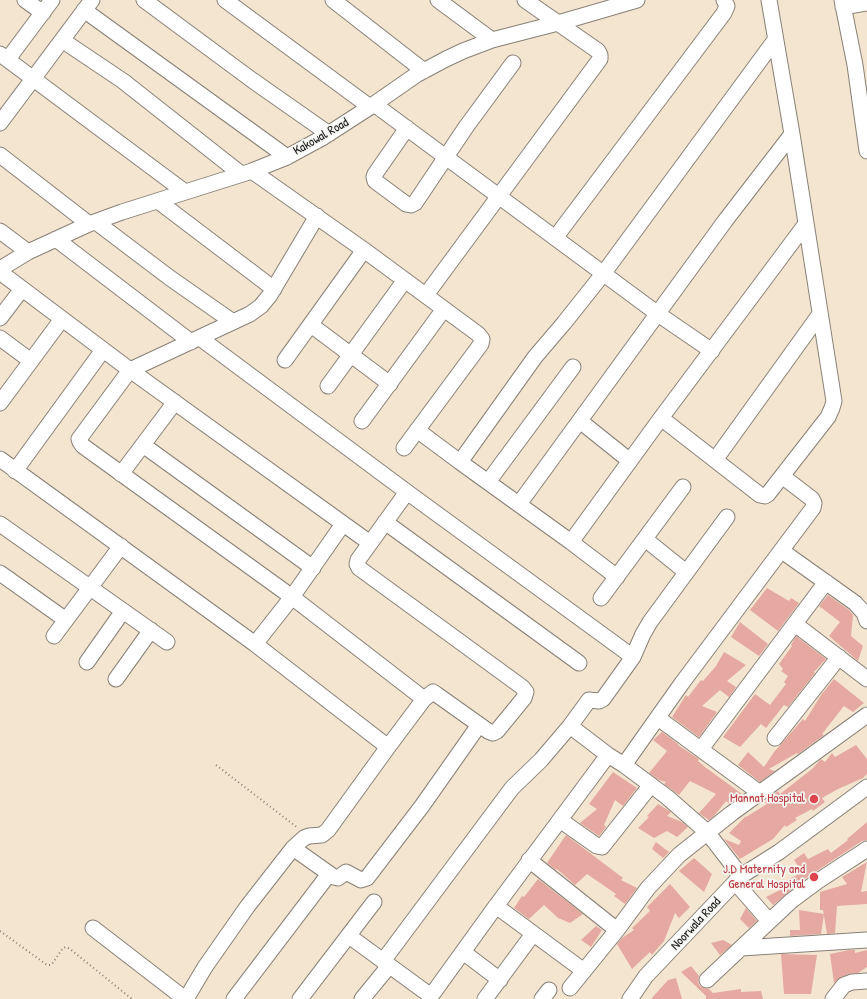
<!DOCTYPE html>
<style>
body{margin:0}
canvas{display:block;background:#f4e5d1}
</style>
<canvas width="867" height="999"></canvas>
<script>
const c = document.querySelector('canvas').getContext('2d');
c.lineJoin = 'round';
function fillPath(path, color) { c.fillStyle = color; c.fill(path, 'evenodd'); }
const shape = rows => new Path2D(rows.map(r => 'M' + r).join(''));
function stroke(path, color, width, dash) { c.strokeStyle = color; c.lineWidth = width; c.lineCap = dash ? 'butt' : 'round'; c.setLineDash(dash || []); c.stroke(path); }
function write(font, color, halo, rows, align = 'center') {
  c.font = font + ' "Patrick Hand",sans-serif'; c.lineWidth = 3.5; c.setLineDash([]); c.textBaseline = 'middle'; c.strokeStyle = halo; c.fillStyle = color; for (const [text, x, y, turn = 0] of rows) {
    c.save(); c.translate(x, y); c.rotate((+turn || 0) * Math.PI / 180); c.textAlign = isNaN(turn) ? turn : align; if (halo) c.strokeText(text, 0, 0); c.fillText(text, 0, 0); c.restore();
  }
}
fillPath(shape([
 [767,588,789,601,791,598,799,603,778,631,750,610],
 [828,595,849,610,853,615,851,636,863,646,858,661,829,636,840,622,819,606],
 [740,622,768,644,759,656,731,637],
 [796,636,826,659,814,672,815,673,788,707,784,705,766,728,761,724,740,747,723,737,755,694,770,705,786,684,784,682,788,676,781,671,783,669,779,664,792,646,791,645],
 [724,652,746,665,727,681,736,687,729,697,720,690,702,706,717,712,699,737,672,717,686,695,688,697,701,680,703,681,716,666],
 [834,679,864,703,853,712,844,706,822,734,824,735,798,754,797,753,769,769,775,771,760,782,738,765,748,752,764,767,774,752,803,719,805,721,821,695],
 [662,732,678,744,678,745,699,759,698,761,705,767,742,794,730,804,726,801,714,816,709,820,700,814,699,813,716,794,690,781,679,795,664,784,666,782,659,780,649,773,667,751,653,740],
 [856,745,867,759,867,774,863,778,838,789,822,798,825,802,813,811,812,809,795,818,797,820,786,827,785,825,773,839,740,859,724,839,739,845,741,841,729,833,746,816,746,817,767,804,765,802,778,791,780,794,812,769,821,759,825,762,832,753,835,757],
 [613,772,637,788,623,806,615,800,604,825,606,827,599,836,580,823,597,809,589,804],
 [658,804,671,812,667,816,682,822,688,827,677,837,667,831,654,838,638,828,649,817,647,816],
 [867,822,867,840,862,841,806,878,773,905,766,897,790,885,786,881,802,872,794,860,804,853,808,859,828,849,831,853,848,840,847,839],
 [566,835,623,878,621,880,637,888,625,904,614,896,616,894,587,874,575,885,557,869,556,870,547,863],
 [656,842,669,852,663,858,652,849],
 [694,858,712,874,704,892,679,871],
 [867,862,861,892,867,891,867,904,837,906,835,933,827,934,823,910,820,910,820,892,847,884,842,877],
 [538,879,583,914,570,923,558,918,544,905,529,919,514,908,522,896,524,897],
 [670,884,690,907,679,918,675,913,664,941,652,955,650,952,632,969,617,944,622,938,634,930,632,928,650,911,647,907],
 [746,908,757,921,749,928,740,919],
 [799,910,824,914,821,934,790,936,790,930,800,930],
 [596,926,602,930,591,947,581,940],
 [723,940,732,945,720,955,711,943],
 [849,950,855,950,855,953,867,950,867,967,858,973,849,974,841,977,834,983,830,954],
 [781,954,817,955,811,994,784,994],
 [691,966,699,976,698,982,700,986,704,988,709,989,713,993,741,989,741,992,761,991,763,999,706,999,706,996,681,972],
 [676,978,682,999,651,999,668,980]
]), '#e5a9a2');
const minor = shape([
 [25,0,43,13],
 [144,0,252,80,329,134],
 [225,0,370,107],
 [333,0,424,71],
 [438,0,492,40],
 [769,0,792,134,834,401,832,408,828,417,782,476,768,494,765,496,760,495,661,418,571,542,460,462,535,357,564,323,603,274,775,40],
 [842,0,855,65,867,151],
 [843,7,867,3],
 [84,10,287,157],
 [62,40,123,81,241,174],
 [0,54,185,192],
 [8,59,52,0],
 [374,104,658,314,712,351],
 [0,123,92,0],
 [407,128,375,174,374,177,375,181,406,204,411,205,415,203,466,127,513,63],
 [0,155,89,224],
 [252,171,364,250,478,334,482,339,481,344,404,448],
 [158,201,274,289],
 [96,222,170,278,233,322],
 [0,231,28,252],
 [555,238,724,13,727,6,724,0],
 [56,239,191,342],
 [0,269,28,252,89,224,122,212,252,171,287,157,322,138,370,107,416,75,446,59,463,51,492,40,558,23,637,0],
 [0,272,130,370,370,543],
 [426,295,600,59,600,55,598,51,525,0],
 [0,318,22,289],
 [311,325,390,384],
 [0,338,31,361],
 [200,338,407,492],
 [285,360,364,250],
 [328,386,405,280],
 [0,403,62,319],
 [661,418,805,225],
 [362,421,444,309],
 [580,421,630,461],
 [417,430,460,462],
 [143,445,313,568],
 [0,459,255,644,388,747],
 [715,460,820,314],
 [15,471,103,350],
 [121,474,175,402],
 [488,482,573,367],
 [519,504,725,221,792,134],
 [385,522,579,663],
 [0,524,167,642],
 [645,539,686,572],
 [571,542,617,577],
 [782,551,855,603,864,613,867,621],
 [0,573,66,620],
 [601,598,683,487],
 [795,624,867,679],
 [54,636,121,546],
 [255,644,292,597,343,524],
 [87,662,123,611],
 [116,679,151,630],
 [424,699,433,692,436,694,488,731,493,733,497,731,524,698,526,692,522,687,359,568,357,564,358,560,407,492,633,657],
 [658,718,760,793],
 [775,738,839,657],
 [701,749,826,582],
 [624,765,608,755,570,726,589,700,599,701,603,699,633,657,643,634,650,622,727,517],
 [560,820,597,846,602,847,651,785],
 [293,848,334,877,338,878,346,872,361,880,367,878,422,806,479,725],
 [529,860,617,930],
 [741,876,707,832,667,797,624,765,682,683,813,508,814,503,812,499,782,476],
 [735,882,769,921],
 [496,906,608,755],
 [93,928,185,999],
 [349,936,431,996,496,906,584,971],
 [741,948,867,940],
 [463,952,500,980],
 [383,961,512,788,541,760,570,726],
 [707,980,791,901,818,881,867,849],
 [570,988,617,930,648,888,679,855,732,813,867,715],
 [186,999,205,967,247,907,293,848,304,838,309,836,322,835,328,830,388,747,424,699,292,597,83,446,80,442,79,439,130,370,250,314,261,306,270,295,317,216],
 [234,999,329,874],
 [300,999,374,902],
 [362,999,389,966],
 [485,999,533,934],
 [542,999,549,990],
 [630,999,646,976,741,876,779,852,867,787],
 [833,999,844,985,852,982,867,981]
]);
stroke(minor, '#888076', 17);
stroke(shape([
 [216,765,298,828],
 [0,931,47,965,50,965,52,964,63,948,66,947,70,949,132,999]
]), '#888076', 2, [1, 3]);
stroke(minor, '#fff', 15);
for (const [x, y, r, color] of [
 [814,799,5,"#e0444e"],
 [814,877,5,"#e0444e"]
]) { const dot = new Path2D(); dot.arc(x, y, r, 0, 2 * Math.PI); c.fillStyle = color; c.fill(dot); stroke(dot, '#f6f6f2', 1.5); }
write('13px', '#1c1c1c', '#f6f6f2', [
 ["Kakowal Road",321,137,-30],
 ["Noorwala Road",696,924,-47]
]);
write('13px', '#be3a42', '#f6f6f2', [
 ["Mannat Hospital",805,799],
 ["J.D Maternity and",805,870],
 ["General Hospital",805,885]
], 'right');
</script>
